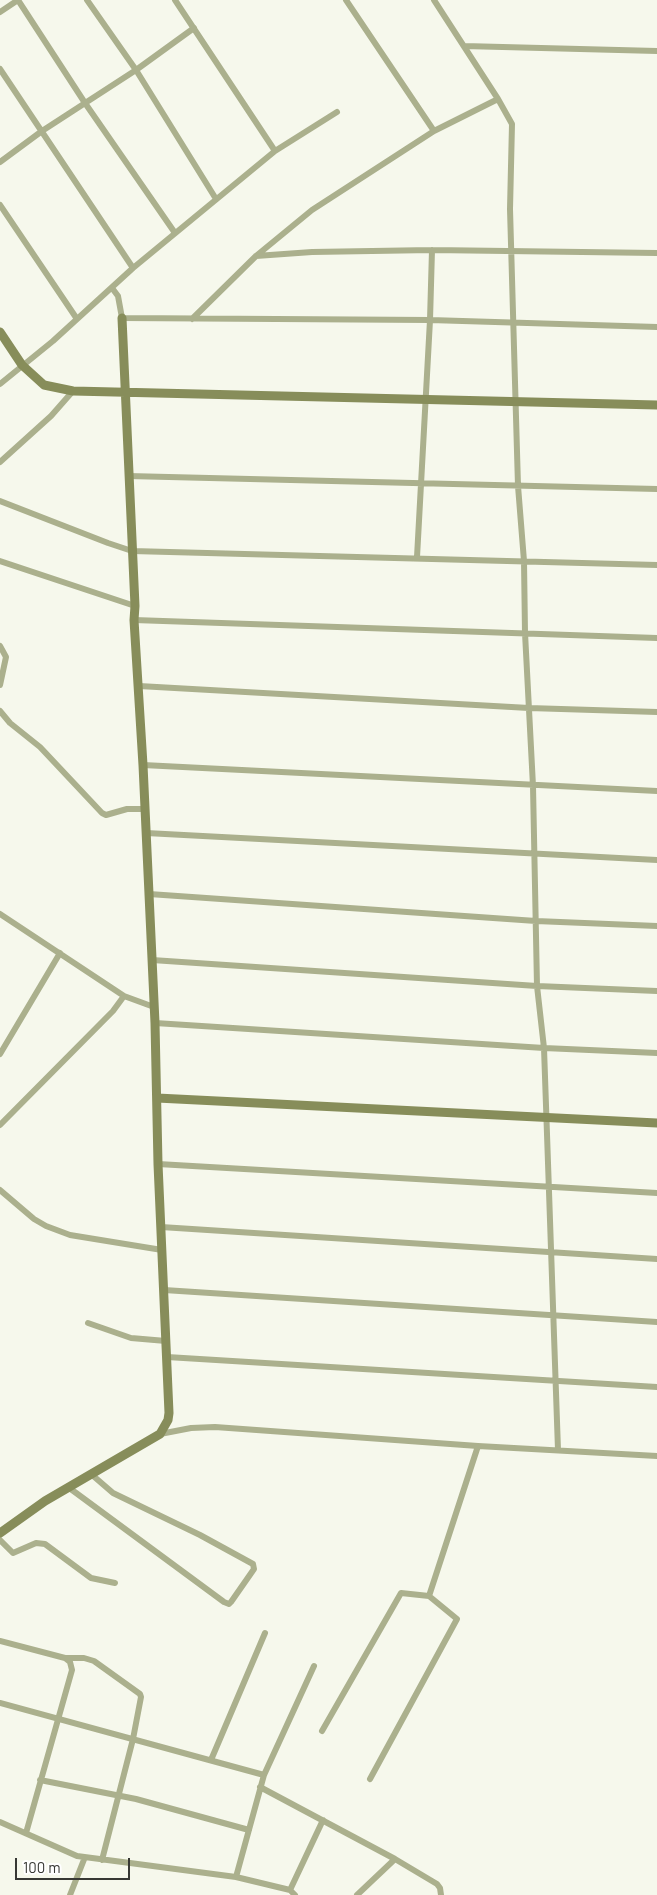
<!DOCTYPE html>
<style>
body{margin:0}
#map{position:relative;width:657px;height:1895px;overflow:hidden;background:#f6f8ec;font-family:Barlow,sans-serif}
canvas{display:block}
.scale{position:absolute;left:15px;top:1858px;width:115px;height:22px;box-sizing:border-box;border:2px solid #373834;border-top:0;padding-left:6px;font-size:15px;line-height:18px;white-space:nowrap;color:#373834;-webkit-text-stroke:4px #fff;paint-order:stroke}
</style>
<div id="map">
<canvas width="657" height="1895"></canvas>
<div class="scale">100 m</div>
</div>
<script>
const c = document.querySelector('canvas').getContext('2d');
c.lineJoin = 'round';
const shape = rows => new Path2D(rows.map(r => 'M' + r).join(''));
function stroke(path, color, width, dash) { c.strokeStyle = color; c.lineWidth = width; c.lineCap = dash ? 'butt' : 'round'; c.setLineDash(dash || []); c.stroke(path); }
stroke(shape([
 [18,0,85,103,175,233],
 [87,0,136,70,216,199],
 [175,0,275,151],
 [346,0,434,131],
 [434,0,498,99,512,124,510,209,518,486,524,561,525,633,533,786,537,986,544,1048,558,1450],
 [0,12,18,0],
 [464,46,657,51],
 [0,69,133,268],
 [0,162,42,131,136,70,194,28],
 [0,205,77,319],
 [256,256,312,252,432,250,657,253],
 [112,288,118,296,122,318,430,320,657,327],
 [192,319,256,256,312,210,434,131,498,99],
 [0,384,53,341,133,268,275,151,337,112],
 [0,462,51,416,73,391],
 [128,476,657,489],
 [0,501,108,543,132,551,657,565],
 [417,557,430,320,432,250],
 [0,561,135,606],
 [134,620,657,638],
 [0,646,6,657,0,685],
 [139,686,529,708,657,712],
 [0,711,10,723,40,747,102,813,106,815,127,809,145,809],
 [143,765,657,791],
 [146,833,657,860],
 [149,894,536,921,657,926],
 [0,914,124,996,154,1007],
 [152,960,537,986,657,991],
 [155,1023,544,1048,657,1053],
 [0,1054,60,953],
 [0,1125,113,1011,124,996],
 [158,1164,657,1193],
 [0,1190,34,1219,46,1226,70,1235,162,1250],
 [161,1227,657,1259],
 [164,1290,657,1322],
 [88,1323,131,1338,166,1341],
 [167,1357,657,1387],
 [160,1434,191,1428,215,1427,478,1446,657,1456],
 [68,1487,224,1602,229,1604,231,1602,254,1569,253,1564,200,1535,113,1493,91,1474],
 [0,1540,13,1553,36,1543,45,1544,91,1578,115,1583],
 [0,1641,65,1658,70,1662,72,1670,26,1833],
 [65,1658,84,1658,94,1661,140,1694,141,1697,133,1739,102,1860],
 [0,1703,264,1775],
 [322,1731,401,1593,429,1596],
 [211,1760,265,1633],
 [370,1779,457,1619,429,1596,478,1446],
 [40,1780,136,1799,249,1830],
 [260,1787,395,1859,437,1884,440,1888,441,1895],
 [0,1822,77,1856,236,1877,290,1890,295,1895],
 [236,1877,264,1775,314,1666],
 [290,1890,323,1820],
 [70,1895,85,1857],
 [357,1895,395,1859]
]), '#abb08d', 6);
stroke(shape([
 [0,332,22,365,44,385,73,391,657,405],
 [157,1098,657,1123],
 [0,1533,45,1501,160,1434,168,1420,169,1413,158,1164,155,1023,143,765,134,620,135,606,122,318]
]), '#878d5a', 9);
</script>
